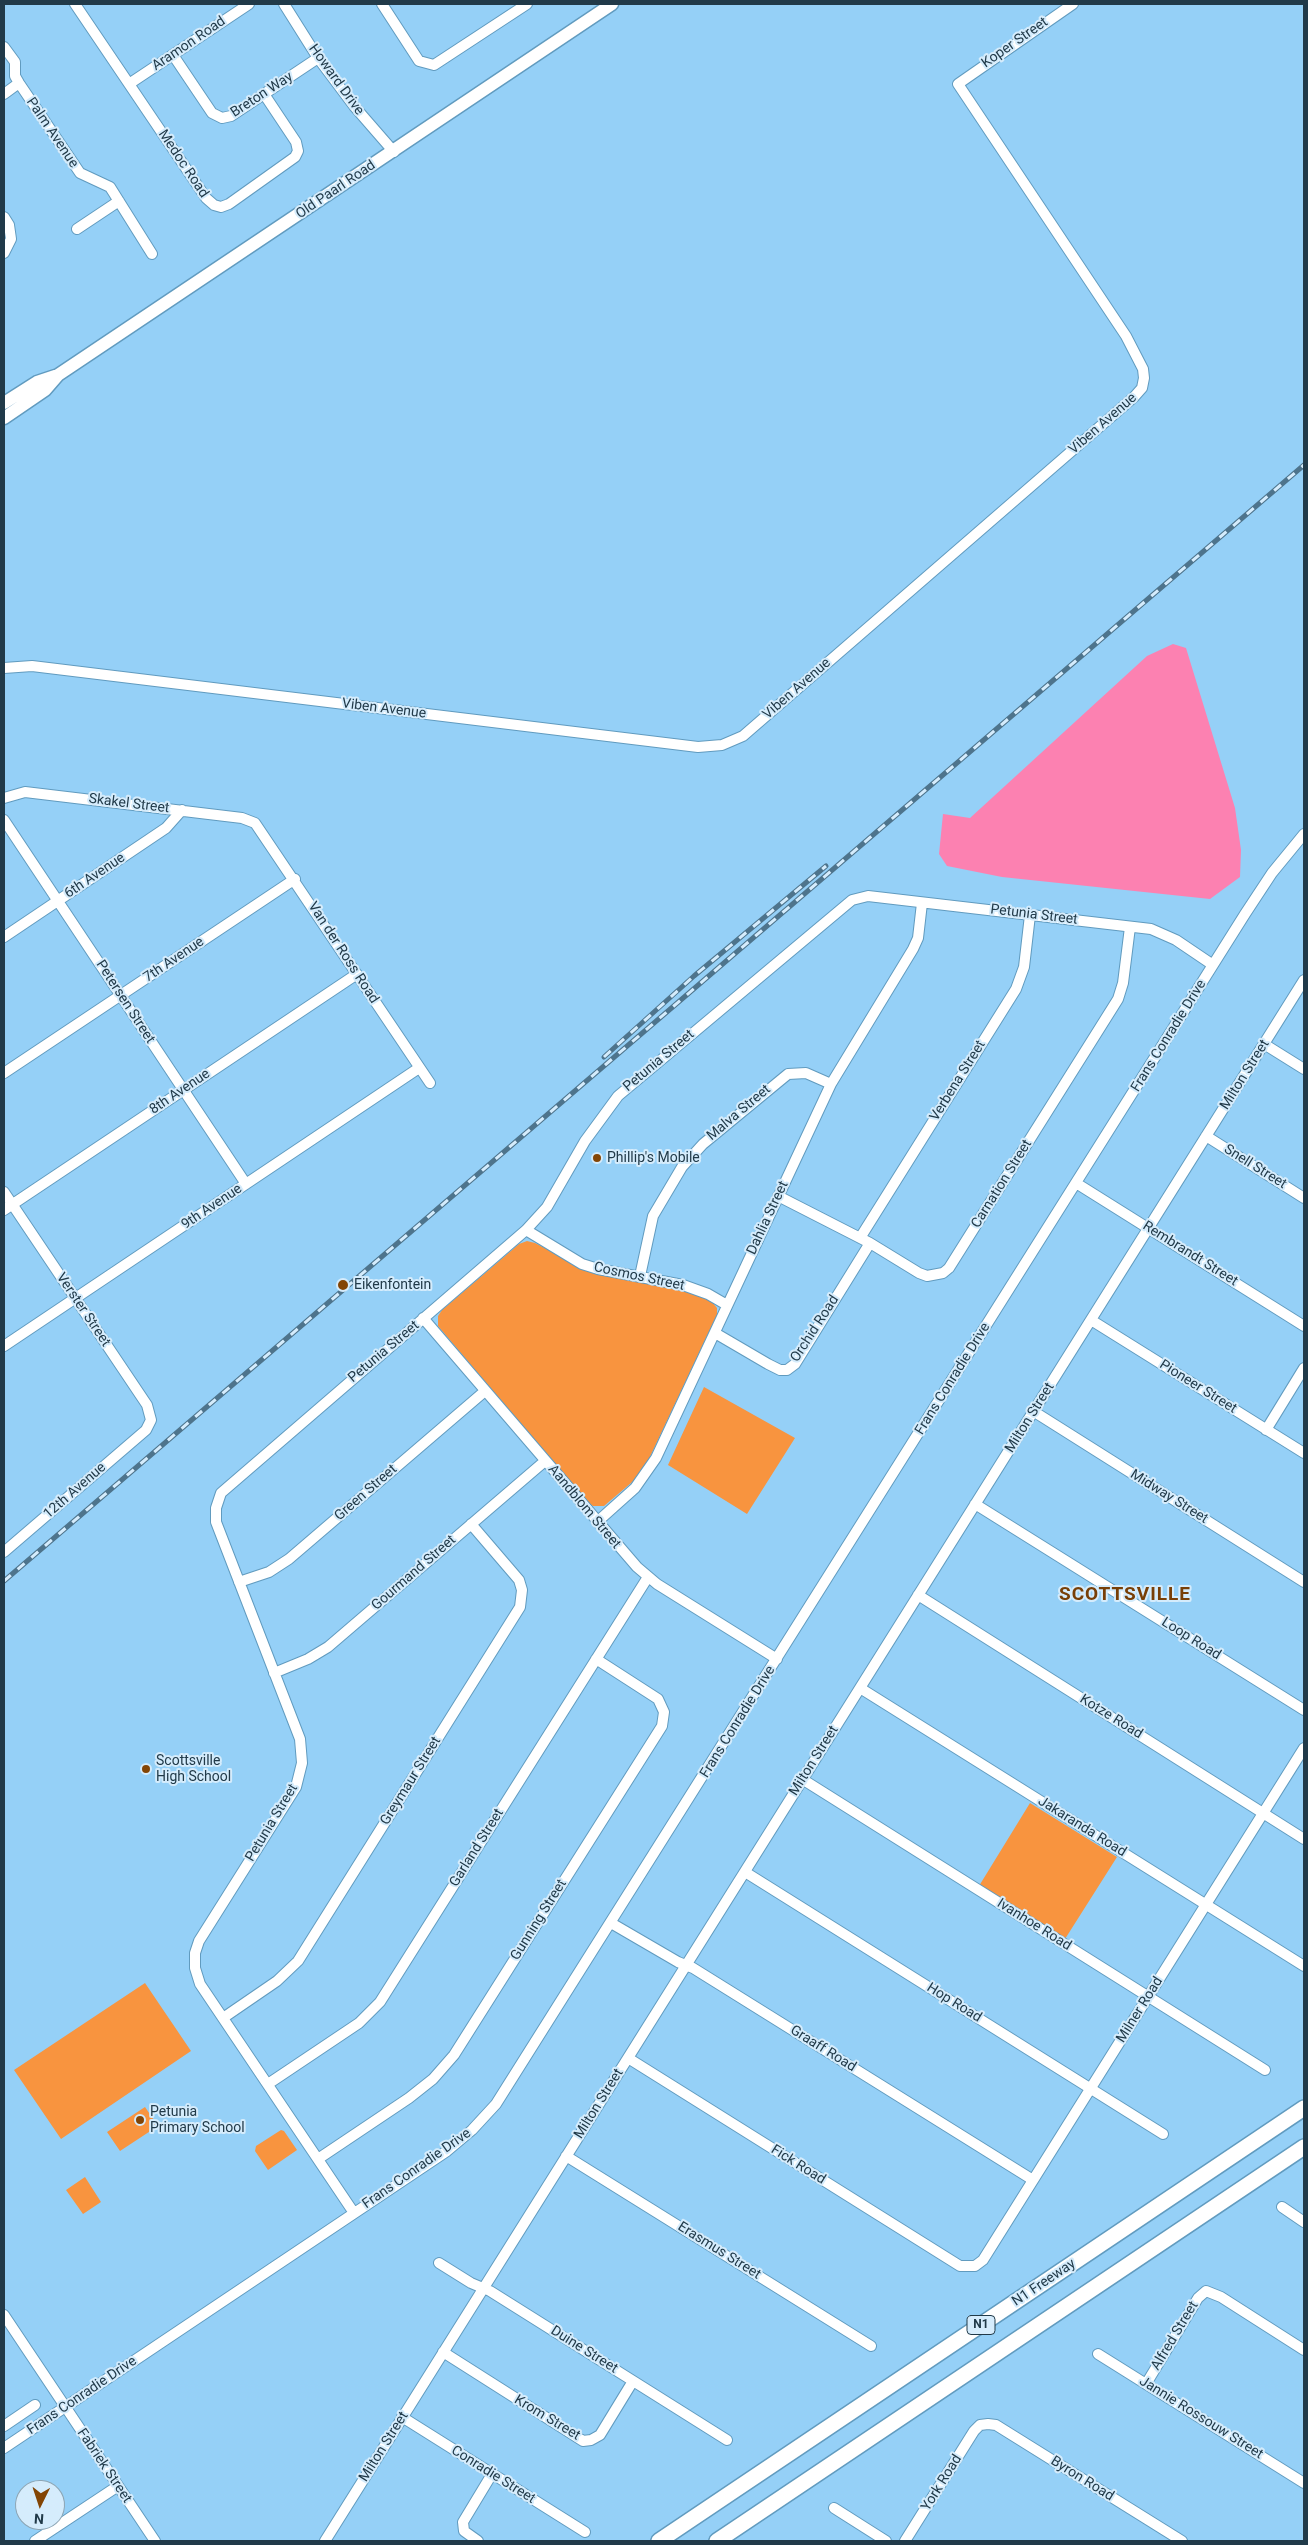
<!DOCTYPE html>
<style>
body{margin:0}
#map{position:relative;width:1308px;height:2545px;overflow:hidden;background:#95d0f7;font-family:Roboto,sans-serif}
canvas{display:block}
.frame{position:absolute;inset:0;border:5px solid #213a49;pointer-events:none}
.north{position:absolute;left:15px;top:2480px;width:50px;height:50px;box-sizing:border-box;background:#d5ecfc;border:1px solid #8da5b4;border-radius:50%;rotate:184deg;font-size:14px;font-weight:700;line-height:20px;text-align:center;color:#213a49}
.north::after{content:'';display:block;margin:auto;width:18px;height:22px;background:#834505;clip-path:polygon(50% 0,100% 100%,50% 72%,0 100%)}
</style>
<div id="map">
<canvas width="1308" height="2545"></canvas>
<div class="frame"></div>
<div class="north">N</div>
</div>
<script>
const c = document.querySelector('canvas').getContext('2d');
c.lineJoin = 'round';
function fillPath(path, color) { c.fillStyle = color; c.fill(path, 'evenodd'); }
const shape = rows => new Path2D(rows.map(r => 'M' + r).join(''));
function stroke(path, color, width, dash) { c.strokeStyle = color; c.lineWidth = width; c.lineCap = dash ? 'butt' : 'round'; c.setLineDash(dash || []); c.stroke(path); }
function write(font, color, halo, rows, align = 'center') {
  c.font = font + ' Roboto,sans-serif'; c.lineWidth = 4; c.setLineDash([]); c.textBaseline = 'middle'; c.strokeStyle = halo; c.fillStyle = color; for (const [text, x, y, turn = 0] of rows) {
    c.save(); c.translate(x, y); c.rotate((+turn || 0) * Math.PI / 180); c.textAlign = isNaN(turn) ? turn : align; if (halo) c.strokeText(text, 0, 0); c.fillText(text, 0, 0); c.restore();
  }
}
fillPath(shape([
 [527,1241,535,1243,590,1271,695,1294,712,1302,717,1308,717,1315,648,1461,637,1478,604,1506,593,1506,586,1501,438,1326,438,1316,442,1310,519,1244],
 [704,1387,795,1438,747,1514,668,1465],
 [1030,1803,1117,1857,1065,1939,979,1886],
 [145,1983,191,2051,61,2139,14,2070],
 [145,2107,158,2126,120,2151,107,2132],
 [281,2130,284,2131,297,2150,268,2170,255,2151,256,2146],
 [85,2177,101,2202,83,2214,66,2190]
]), '#f8943f');
fillPath(shape([
 [1173,644,1186,648,1235,808,1241,850,1240,877,1210,899,1002,877,947,866,939,854,943,814,970,818,1147,656]
]), '#fc81b1');
const minor = shape([
 [75,4,206,198,214,205,221,207,229,204,295,157,298,151,296,142,264,94],
 [284,4,318,58,354,106,394,152],
 [382,4,419,61,434,65,527,4],
 [4,47,15,62,15,76,19,83,80,173,110,187,152,254],
 [173,55,212,113,222,118,231,116,318,58],
 [129,84,249,4],
 [4,94,19,83],
 [4,217,9,225,11,239,4,253],
 [77,229,119,201],
 [4,668,32,666,698,747,722,745,743,736,1134,397,1142,388,1144,378,1143,369,1126,336,958,84,1073,4],
 [4,798,25,792,242,818,255,823,430,1083],
 [4,820,246,1184],
 [4,937,166,828,182,810],
 [1264,1044,1304,1069],
 [4,1073,295,879],
 [1206,1136,1304,1198],
 [1076,1183,1304,1326],
 [4,1192,147,1405,151,1420,146,1430,4,1552],
 [778,1196,870,1243,919,1273,927,1276,943,1273,949,1268,1118,999,1123,983,1130,927],
 [4,1210,357,974],
 [526,1230,582,1264,598,1269,683,1285,708,1294,727,1305],
 [860,1238,1016,989,1024,967,1030,915],
 [640,1276,653,1216,682,1167,703,1144,788,1074,806,1073,831,1084],
 [423,1318,637,1567,657,1584,777,1659],
 [1091,1320,1304,1453],
 [715,1333,768,1364,780,1370,787,1370,795,1364,870,1243],
 [4,1346,419,1068],
 [1033,1411,1304,1582],
 [1266,1430,1304,1368],
 [975,1504,1304,1710],
 [597,1522,635,1488,656,1458,831,1084,913,949,918,938,922,903],
 [239,1582,269,1572,289,1559,485,1391],
 [918,1595,1304,1839],
 [274,1673,308,1659,328,1647,545,1461],
 [860,1688,1304,1966],
 [802,1779,1265,2070],
 [745,1872,1163,2134],
 [611,1923,678,1962,693,1968,1033,2180],
 [223,2018,277,1981,298,1961,520,1607,522,1590,519,1580,471,1524],
 [628,2058,960,2266,975,2266,983,2260,1304,1748],
 [268,2084,359,2023,380,2002,648,1577],
 [566,2156,871,2346],
 [318,2159,409,2098,433,2079,454,2055,662,1726,664,1712,658,1699,596,1659],
 [1282,2207,1304,2222],
 [354,2213,200,1984,195,1968,195,1953,199,1941,296,1787,302,1763,300,1739,216,1522,216,1508,221,1493,526,1230,547,1207,585,1141,618,1096,852,900,868,896,1151,929,1176,940,1213,965],
 [439,2263,471,2283,490,2291,727,2440],
 [4,2315,155,2541],
 [443,2352,583,2441,591,2440,600,2435,633,2381],
 [1098,2354,1304,2483],
 [1146,2384,1198,2298,1206,2291,1221,2297,1304,2350],
 [402,2417,585,2532],
 [4,2426,35,2405],
 [4,2448,447,2151,472,2130,496,2104,1245,914,1272,873,1304,834],
 [834,2508,886,2541],
 [35,2541,118,2486],
 [325,2541,1304,980],
 [478,2541,464,2531,463,2522,492,2474],
 [905,2541,974,2431,980,2425,988,2424,996,2425,1182,2541]
]);
const major = shape([
 [4,403,37,382,58,375,612,4],
 [4,418,45,390,58,375]
]);
const highway = shape([
 [659,2541,1304,2108],
 [717,2541,1304,2147]
]);
stroke(minor, '#619bbf', 12);
stroke(major, '#619bbf', 15);
stroke(highway, '#619bbf', 18);
stroke(minor, '#fff', 10);
stroke(major, '#fff', 12);
stroke(highway, '#fff', 15);
const rail = shape([
 [604,1057,694,976,826,866],
 [4,1581,1304,465]
]);
stroke(rail, '#4e748c', 5);
stroke(rail, '#d5ecfc', 3, [9]);
for (const [x, y, r, color] of [
 [597,1158,5,"#834505"],
 [343,1285,6,"#834505"],
 [146,1769,5,"#834505"],
 [140,2120,5,"#834505"]
]) { const dot = new Path2D(); dot.arc(x, y, r, 0, 2 * Math.PI); c.fillStyle = color; c.fill(dot); stroke(dot, '#d5ecfc', 2); }
for (const [x, y, w] of [
 [981,2325,28]
]) { const box = new Path2D(); box.roundRect(x - w / 2, y - 9.5, w, 19, 4); c.fillStyle = '#d5ecfc'; c.fill(box); stroke(box, '#213a49', 1); }
write('bold 12px', '#213a49', null, [
 ["N1",981,2325]
]);
write('14px', '#213a49', '#d5ecfc', [
 ["Koper Street",1015,43,-35],
 ["Aramon Road",189,44,-34],
 ["Howard Drive",336,80,54],
 ["Breton Way",262,95,-33],
 ["Palm Avenue",52,133,56],
 ["Medoc Road",183,164,56],
 ["Old Paarl Road",336,190,-34],
 ["Viben Avenue",1103,424,-41],
 ["Viben Avenue",797,689,-41],
 ["Viben Avenue",384,709,7],
 ["Skakel Street",129,804,7],
 ["6th Avenue",95,876,-34],
 ["Petunia Street",1034,915,7],
 ["Van der Ross Road",343,953,57],
 ["7th Avenue",174,960,-34],
 ["Petersen Street",125,1002,57],
 ["Frans Conradie Drive",1169,1036,-58],
 ["Petunia Street",659,1061,-40],
 ["Milton Street",1245,1075,-58],
 ["Verbena Street",958,1081,-58],
 ["8th Avenue",180,1092,-34],
 ["Malva Street",739,1113,-40],
 ["Snell Street",1255,1167,32],
 ["Carnation Street",1002,1184,-58],
 ["9th Avenue",212,1207,-34],
 ["Dahlia Street",768,1218,-65],
 ["Rembrandt Street",1190,1254,32],
 ["Cosmos Street",639,1277,12],
 ["Verster Street",83,1310,56],
 ["Orchid Road",815,1329,-57],
 ["Petunia Street",384,1352,-40],
 ["Frans Conradie Drive",953,1379,-58],
 ["Pioneer Street",1198,1387,32],
 ["Milton Street",1030,1418,-58],
 ["12th Avenue",75,1491,-41],
 ["Green Street",366,1493,-41],
 ["Midway Street",1169,1497,32],
 ["Aandblom Street",584,1507,50],
 ["Gourmand Street",414,1573,-41],
 ["Loop Road",1191,1639,32],
 ["Kotze Road",1111,1717,32],
 ["Frans Conradie Drive",738,1722,-58],
 ["Milton Street",814,1761,-58],
 ["Greymaur Street",411,1781,-58],
 ["Petunia Street",272,1823,-59],
 ["Jakaranda Road",1082,1827,32],
 ["Garland Street",477,1848,-58],
 ["Gunning Street",539,1920,-58],
 ["Ivanhoe Road",1034,1925,32],
 ["Hop Road",954,2003,32],
 ["Milner Road",1140,2010,-58],
 ["Graaff Road",823,2049,32],
 ["Milton Street",599,2104,-58],
 ["Fick Road",798,2165,32],
 ["Frans Conradie Drive",417,2169,-35],
 ["Erasmus Street",719,2251,32],
 ["N1 Freeway",1044,2283,-34],
 ["Alfred Street",1175,2336,-59],
 ["Duine Street",584,2350,32],
 ["Frans Conradie Drive",82,2396,-34],
 ["Krom Street",547,2418,31],
 ["Jannie Rossouw Street",1201,2418,32],
 ["Milton Street",384,2447,-58],
 ["Fabriek Street",104,2466,56],
 ["Conradie Street",493,2475,32],
 ["Byron Road",1082,2479,32],
 ["York Road",942,2483,-58]
]);
write('14px', '#213a49', '#d5ecfc', [
 ["Phillip's Mobile",607,1158],
 ["Eikenfontein",354,1285],
 ["Scottsville",156,1761],
 ["High School",156,1777],
 ["Petunia",150,2112],
 ["Primary School",150,2128]
], 'left');
c.letterSpacing = '1px';
write('bold 19px', '#783f07', '#d5ecfc', [
 ["SCOTTSVILLE",1125,1595]
]);
c.letterSpacing = '0px';
</script>
